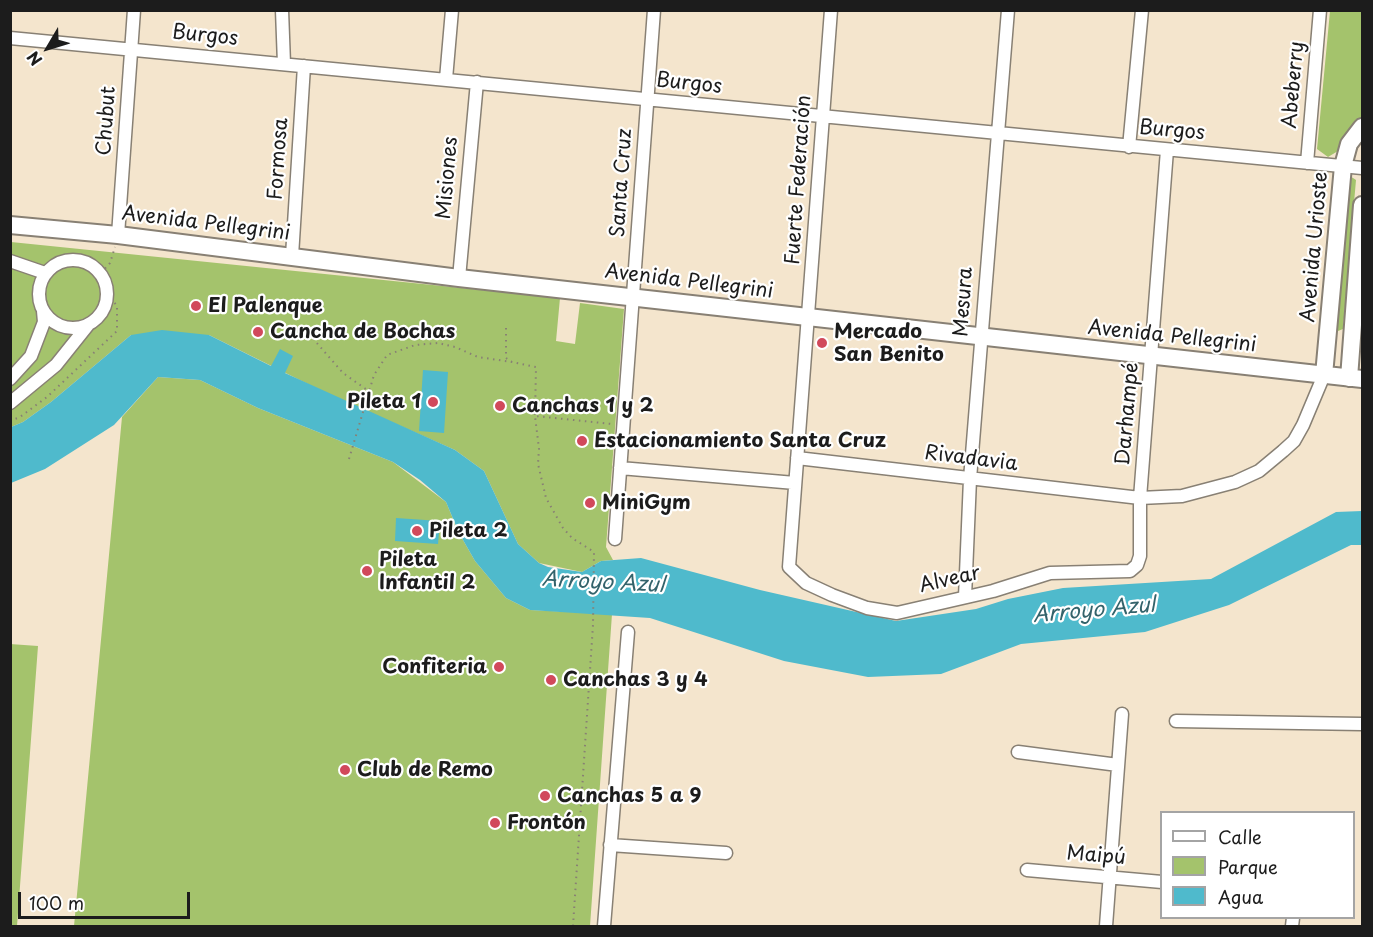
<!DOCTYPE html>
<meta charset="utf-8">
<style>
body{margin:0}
#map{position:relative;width:1373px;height:937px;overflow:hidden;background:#f4e5cd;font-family:"Playpen Sans",sans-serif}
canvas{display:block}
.frame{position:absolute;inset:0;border:12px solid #1c1c1c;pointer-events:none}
.legend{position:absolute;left:1160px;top:811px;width:195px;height:108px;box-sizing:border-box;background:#fff;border:2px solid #a4a4a4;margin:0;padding:8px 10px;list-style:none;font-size:18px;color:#1c1c1c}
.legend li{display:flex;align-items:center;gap:12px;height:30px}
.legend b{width:30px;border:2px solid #a4a4a4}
.north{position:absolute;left:18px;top:18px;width:60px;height:60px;-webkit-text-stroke:4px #fff;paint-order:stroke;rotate:232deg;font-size:16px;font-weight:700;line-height:24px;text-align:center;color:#1c1c1c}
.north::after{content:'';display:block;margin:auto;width:21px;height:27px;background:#1c1c1c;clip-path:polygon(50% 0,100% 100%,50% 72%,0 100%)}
.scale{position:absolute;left:18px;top:892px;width:172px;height:27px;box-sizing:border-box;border:3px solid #1c1c1c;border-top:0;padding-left:8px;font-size:18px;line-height:21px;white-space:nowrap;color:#1c1c1c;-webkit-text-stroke:4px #fff;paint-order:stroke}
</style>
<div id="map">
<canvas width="1373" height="937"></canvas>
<div class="frame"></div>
<ul class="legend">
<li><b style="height:8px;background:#fff"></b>Calle</li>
<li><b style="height:16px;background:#a4c36c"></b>Parque</li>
<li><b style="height:16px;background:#4fbacc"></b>Agua</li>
</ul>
<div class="north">N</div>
<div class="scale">100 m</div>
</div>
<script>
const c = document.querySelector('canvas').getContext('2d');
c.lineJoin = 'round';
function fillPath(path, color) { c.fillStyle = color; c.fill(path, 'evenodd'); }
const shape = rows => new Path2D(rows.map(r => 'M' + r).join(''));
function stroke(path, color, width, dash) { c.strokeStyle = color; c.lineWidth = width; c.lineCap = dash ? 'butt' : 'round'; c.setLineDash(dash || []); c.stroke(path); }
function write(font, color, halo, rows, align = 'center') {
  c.font = font + ' "Playpen Sans",sans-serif'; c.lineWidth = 4.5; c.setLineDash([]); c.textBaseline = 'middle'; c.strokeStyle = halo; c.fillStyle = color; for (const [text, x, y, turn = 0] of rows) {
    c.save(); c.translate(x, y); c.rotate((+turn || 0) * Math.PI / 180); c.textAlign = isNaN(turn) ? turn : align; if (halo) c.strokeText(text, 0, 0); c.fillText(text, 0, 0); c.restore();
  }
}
fillPath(shape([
 [1330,11,1362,11,1362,123,1338,151,1328,157,1317,149],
 [1350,176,1356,180,1343,329,1338,331,1335,330],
 [11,242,560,298,556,341,575,344,580,303,624,309,606,547,613,560,601,561,582,572,539,563,518,544,484,471,455,450,328,394,209,335,131,335,51,402,23,422,11,427],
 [158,377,200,380,258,408,393,462,446,502,459,533,475,561,506,598,530,610,612,614,590,926,74,926,122,417],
 [10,644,38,646,17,926,10,926]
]), '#a4c36c');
fillPath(shape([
 [162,330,209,335,271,366,280,349,293,356,285,373,455,450,484,471,518,544,539,563,548,567,582,572,601,561,641,558,760,590,896,621,976,609,1008,599,1063,588,1211,579,1336,512,1362,511,1362,545,1351,545,1229,605,1145,632,1021,644,941,674,868,677,784,661,650,618,530,610,506,598,475,561,459,533,446,502,420,480,393,462,258,408,200,380,158,377,114,425,45,469,11,483,11,427,23,422,51,402,131,335],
 [423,370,448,372,444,433,419,431],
 [396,518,440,521,438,544,395,541]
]), '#4fbacc');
const minor = shape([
 [282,10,284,64],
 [831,10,789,567,806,583,832,595,867,608,897,613,993,591,1050,573,1130,571,1137,565,1140,556,1140,498,1167,150],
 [10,38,1362,168],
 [446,79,452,10],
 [1129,147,1142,10],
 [1307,163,1320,10],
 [118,235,134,10],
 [292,256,304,66],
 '39 294a34 34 0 1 1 68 0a34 34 0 1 1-68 0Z',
 [10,261,45,273],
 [459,278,477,82],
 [10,379,31,356,44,322,43,311],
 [10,403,56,365,88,325],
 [797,458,1140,498,1182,496,1235,482,1259,471,1283,451,1294,441,1303,425,1324,375],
 [620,468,795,483],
 [615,539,654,10],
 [965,597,970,479,1008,10],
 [1176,721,1362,724],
 [1018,752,1118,765],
 [610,845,726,853],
 [1027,870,1162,882],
 [604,926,628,632],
 [1106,926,1122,714],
 [1292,926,1293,918]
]);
const major = shape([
 [10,225,118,235,459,278,1362,379],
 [1324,375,1343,166,1349,144,1362,127],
 [1349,378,1362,205]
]);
stroke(minor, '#888074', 15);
stroke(major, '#888074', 20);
stroke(shape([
 [101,273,110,263,115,247],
 [506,328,506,358,512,362,536,367,535,416],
 [309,334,343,373,370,392],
 [10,421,20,417,47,397,117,331,117,306,108,294],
 [349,459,374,375,387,355,415,345,438,343,455,347,478,357,512,362],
 [573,926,593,625,594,552,572,538,563,528,546,498,538,464,539,449,535,416,612,424]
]), '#888074', 2, [1.5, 4.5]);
stroke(minor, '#fff', 12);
stroke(major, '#fff', 16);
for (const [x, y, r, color] of [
 [196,306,6,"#d1495b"],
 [258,332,6,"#d1495b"],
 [822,343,6,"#d1495b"],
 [433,402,6,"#d1495b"],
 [500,406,6,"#d1495b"],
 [582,441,6,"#d1495b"],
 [590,503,6,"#d1495b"],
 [417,531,6,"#d1495b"],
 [367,571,6,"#d1495b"],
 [499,667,6,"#d1495b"],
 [551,680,6,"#d1495b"],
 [345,770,6,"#d1495b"],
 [545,796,6,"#d1495b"],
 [495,823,6,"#d1495b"]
]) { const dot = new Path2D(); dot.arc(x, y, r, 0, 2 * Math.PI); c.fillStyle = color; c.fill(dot); stroke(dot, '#fff', 2); }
write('20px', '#1c1c1c', '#fff', [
 ["Burgos",205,36,6],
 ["Burgos",689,84,6],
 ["Abeberry",1294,85,-85],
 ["Chubut",107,121,-86],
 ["Burgos",1172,131,5],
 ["Formosa",279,159,-86],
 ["Misiones",448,178,-85],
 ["Fuerte Federación",799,180,-86],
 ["Santa Cruz",622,183,-86],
 ["Avenida Pellegrini",206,224,7],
 ["Avenida Urioste",1315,247,-85],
 ["Avenida Pellegrini",689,282,7],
 ["Mesura",964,302,-86],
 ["Avenida Pellegrini",1172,337,6],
 ["Darhampé",1128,414,-85],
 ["Rivadavia",971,459,7],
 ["Alvear",950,580,-13],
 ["Maipú",1096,856,5]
]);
write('bold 20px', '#1c1c1c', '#fff', [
 ["El Palenque",208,306],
 ["Cancha de Bochas",270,332],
 ["Mercado",834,332],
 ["San Benito",834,355],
 ["Pileta 1",421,402,"right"],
 ["Canchas 1 y 2",512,406],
 ["Estacionamiento Santa Cruz",594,441],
 ["MiniGym",602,503],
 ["Pileta 2",429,531],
 ["Pileta",379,560],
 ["Infantil 2",379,583],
 ["Confiteria",487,667,"right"],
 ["Canchas 3 y 4",563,680],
 ["Club de Remo",357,770],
 ["Canchas 5 a 9",557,796],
 ["Frontón",507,823]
], 'left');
write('italic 21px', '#33636b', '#fff', [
 ["Arroyo Azul",603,583,3],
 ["Arroyo Azul",1094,611,-5]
]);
</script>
